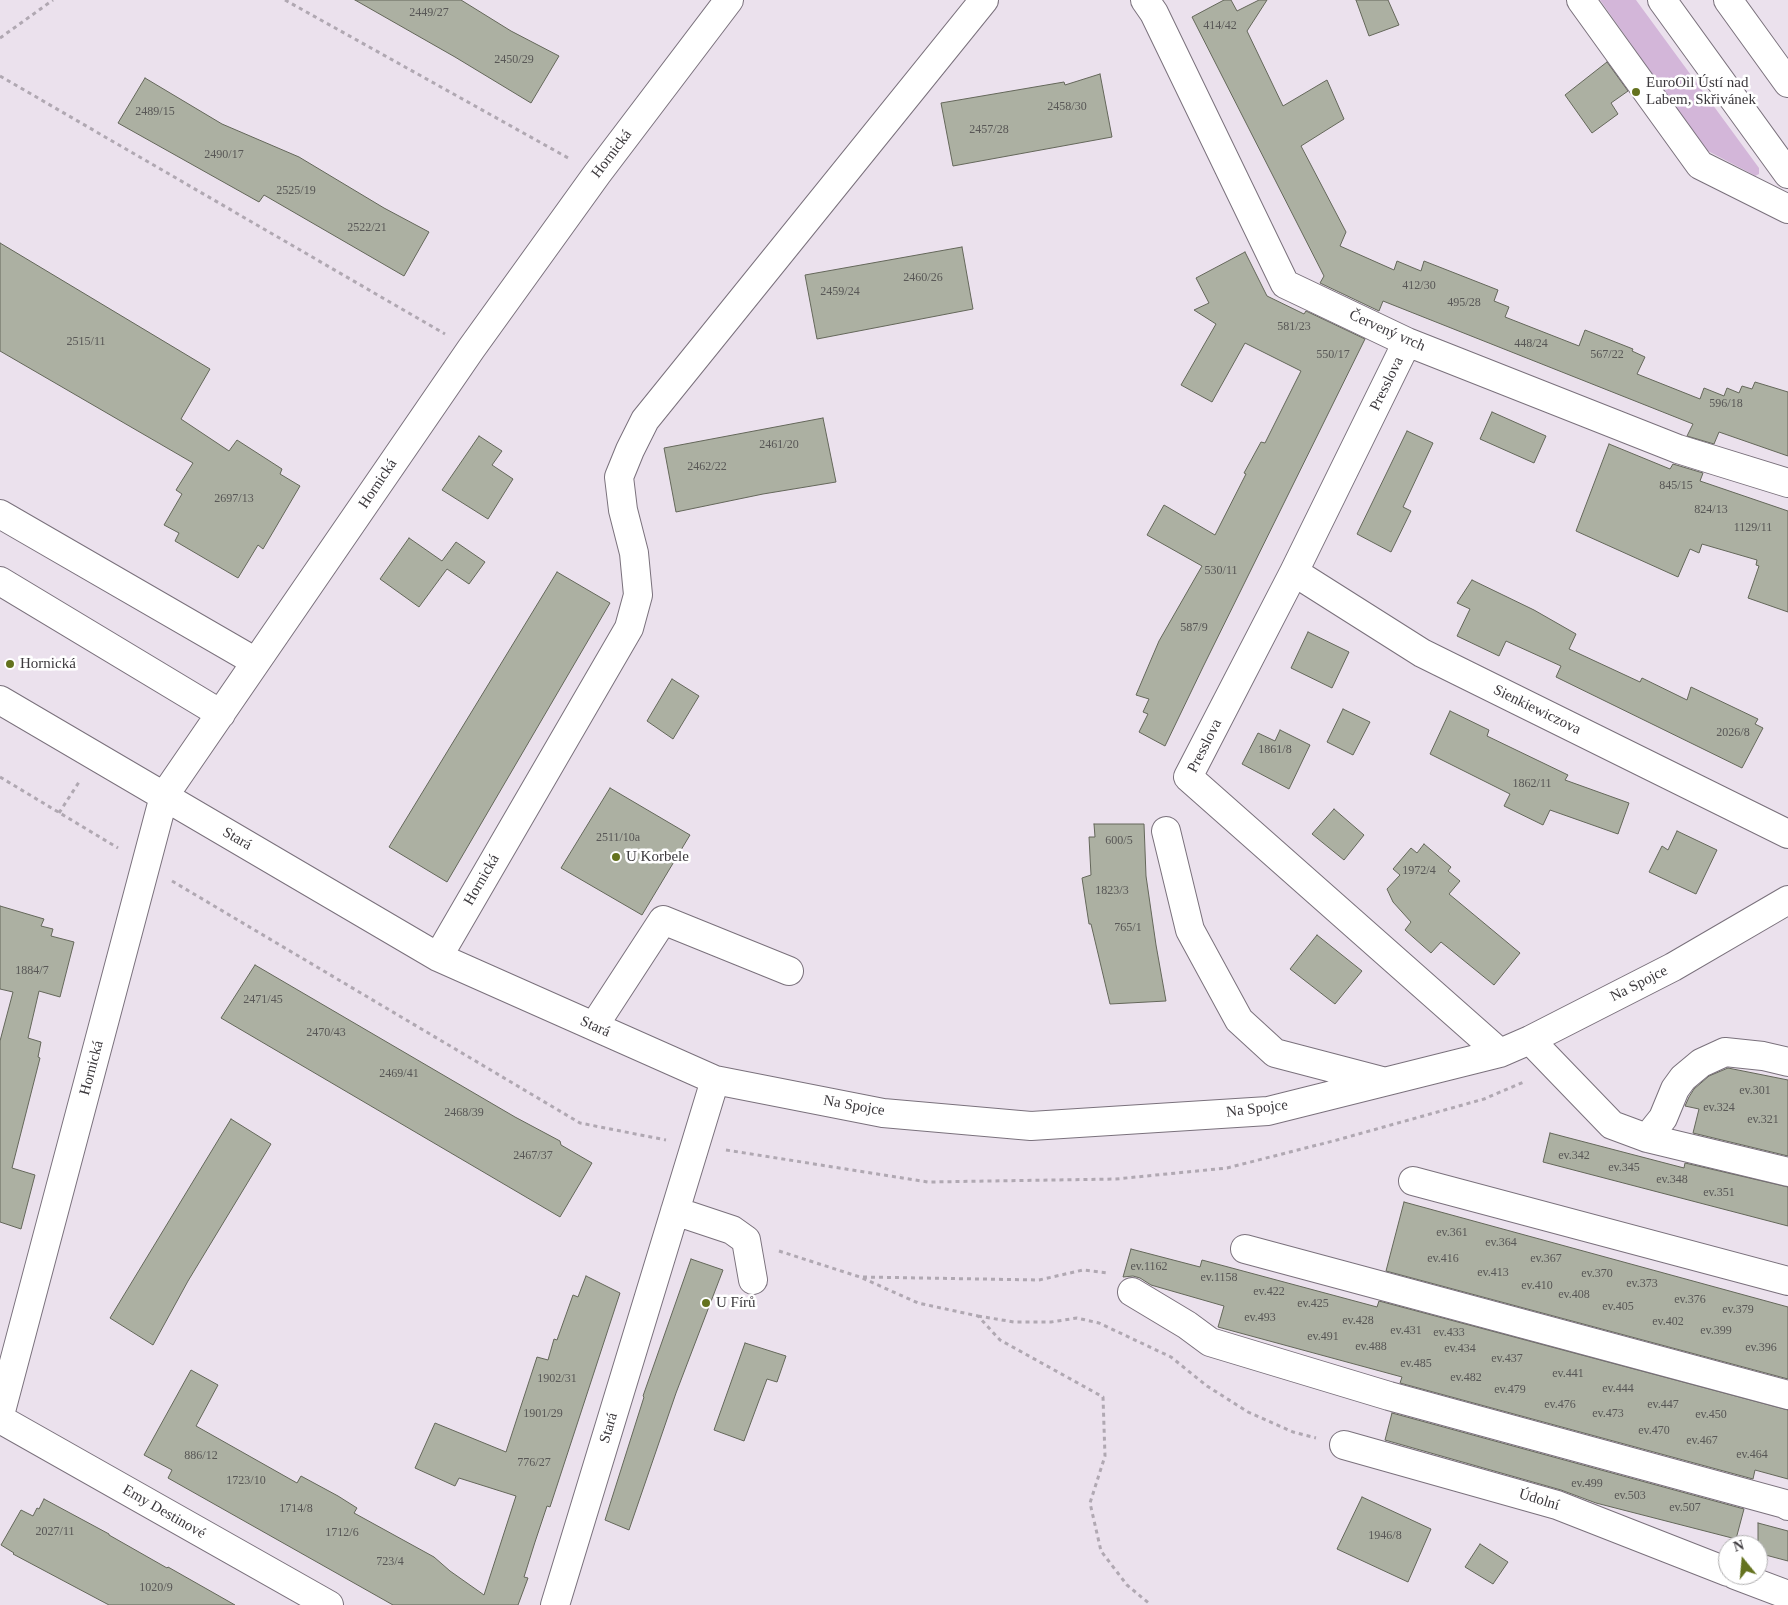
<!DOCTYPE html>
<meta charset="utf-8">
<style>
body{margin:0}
#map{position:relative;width:1788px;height:1605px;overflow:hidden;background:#ebe1ed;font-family:Georgia,serif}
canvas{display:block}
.north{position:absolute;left:1718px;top:1535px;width:50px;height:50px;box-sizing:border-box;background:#fff;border:1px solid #b1b0b1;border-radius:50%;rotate:343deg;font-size:14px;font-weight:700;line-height:20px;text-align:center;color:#3c393d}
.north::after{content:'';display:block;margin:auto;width:18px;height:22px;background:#64721e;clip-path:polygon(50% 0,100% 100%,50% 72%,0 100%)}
</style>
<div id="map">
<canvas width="1788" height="1605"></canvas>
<div class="north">N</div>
</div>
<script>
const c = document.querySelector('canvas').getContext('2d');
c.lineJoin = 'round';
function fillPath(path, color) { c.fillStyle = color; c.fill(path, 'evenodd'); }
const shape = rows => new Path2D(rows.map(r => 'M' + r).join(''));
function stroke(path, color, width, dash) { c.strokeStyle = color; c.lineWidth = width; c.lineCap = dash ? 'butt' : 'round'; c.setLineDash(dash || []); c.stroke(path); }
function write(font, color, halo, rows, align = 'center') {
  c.font = font + ' Georgia,serif'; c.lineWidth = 5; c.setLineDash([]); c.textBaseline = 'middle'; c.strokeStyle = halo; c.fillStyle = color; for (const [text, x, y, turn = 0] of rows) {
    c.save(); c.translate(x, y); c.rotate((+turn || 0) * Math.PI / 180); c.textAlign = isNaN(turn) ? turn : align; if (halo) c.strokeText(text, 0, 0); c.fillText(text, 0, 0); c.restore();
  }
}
fillPath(shape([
 [1600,0,1636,0,1759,168,1759,174,1755,176,1752,174,1706,150]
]), '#d3b6d9');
const building = shape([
 [355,0,461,0,511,31,559,56,531,103,455,57,355,0],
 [1224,0,1231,0,1237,11,1259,0,1267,0,1247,31,1283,106,1327,80,1344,119,1301,146,1346,232,1340,246,1394,270,1397,261,1421,271,1424,261,1498,290,1494,301,1509,307,1505,317,1579,346,1585,330,1633,349,1632,351,1645,357,1637,374,1700,399,1704,388,1724,396,1727,388,1739,393,1742,386,1752,389,1755,382,1788,392,1788,456,1719,432,1714,444,1687,436,1693,424,1383,301,1379,311,1320,283,1324,276,1192,17,1224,0],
 [1356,0,1388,0,1399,25,1369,36,1356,0],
 [1607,62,1628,91,1611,103,1618,114,1592,133,1565,95,1607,62],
 [1100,74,1112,137,953,166,941,103,1064,82,1065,85,1100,74],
 [145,78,222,124,299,157,384,208,429,232,404,276,264,195,259,202,118,123,145,78],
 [0,243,210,369,181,419,229,451,237,440,282,469,280,474,300,486,263,549,258,545,238,578,175,541,179,533,164,525,182,494,176,490,193,463,0,351,0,243],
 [962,247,973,309,817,339,805,275,962,247],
 [1245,252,1267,296,1304,314,1306,311,1365,339,1203,667,1165,746,1139,732,1148,714,1143,712,1149,699,1136,695,1159,641,1202,566,1147,535,1164,505,1215,535,1246,474,1244,473,1261,442,1265,443,1301,371,1245,343,1212,402,1181,385,1216,324,1194,310,1209,303,1196,278,1245,252],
 [1492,412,1546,436,1534,463,1480,439,1492,412],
 [823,418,836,482,763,494,676,512,664,448,823,418],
 [1407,431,1433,443,1403,507,1411,511,1391,552,1357,534,1407,431],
 [479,436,502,451,492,465,513,479,488,519,442,490,479,436],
 [1609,444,1670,469,1673,464,1703,473,1700,481,1788,511,1788,612,1748,598,1759,566,1756,565,1757,560,1702,544,1699,553,1690,549,1678,577,1576,531,1609,444],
 [409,538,442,561,456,542,485,562,469,584,447,569,419,607,380,579,409,538],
 [557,572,610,603,447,882,389,847,557,572],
 [1472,580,1534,610,1576,634,1569,649,1640,682,1642,678,1687,700,1691,687,1758,719,1755,724,1763,728,1742,768,1556,677,1561,666,1506,641,1499,656,1457,636,1470,609,1457,603,1472,580],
 [1308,632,1349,652,1332,688,1291,668,1308,632],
 [672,679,699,696,673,739,647,721,672,679],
 [1343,709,1370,722,1353,755,1327,742,1343,709],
 [1450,711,1489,730,1487,736,1568,775,1565,780,1629,803,1618,834,1550,810,1543,825,1504,806,1510,794,1430,754,1450,711],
 [1280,730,1310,745,1289,789,1242,764,1258,733,1275,741,1280,730],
 [610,788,690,835,642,915,561,868,610,788],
 [1334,809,1364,835,1344,860,1312,834,1334,809],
 [1094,824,1144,824,1146,876,1156,945,1166,1001,1110,1004,1091,924,1089,924,1082,878,1091,875,1089,837,1095,837,1094,824],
 [1677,831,1717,850,1696,894,1649,872,1662,846,1668,850,1677,831],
 [1424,844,1451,867,1448,871,1460,881,1449,894,1520,953,1494,985,1441,942,1431,953,1405,930,1411,922,1393,902,1387,889,1400,875,1393,869,1411,848,1417,853,1424,844],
 [0,906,44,919,41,926,53,929,51,936,74,942,60,997,39,991,28,1038,41,1042,38,1057,40,1058,12,1168,35,1175,21,1229,0,1222,0,1041,13,992,0,989,0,906],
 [1317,935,1362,971,1335,1004,1290,969,1317,935],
 [255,965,515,1117,560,1141,561,1145,592,1163,560,1217,221,1018,255,965],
 [1728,1068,1788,1080,1788,1156,1693,1133,1699,1109,1685,1106,1689,1097,1694,1089,1709,1076,1728,1068],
 [231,1119,271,1144,188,1281,153,1345,110,1318,231,1119],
 [1550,1133,1684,1168,1685,1163,1788,1187,1788,1226,1543,1162,1550,1133],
 [1404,1202,1788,1307,1788,1379,1386,1271,1404,1202],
 [1131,1249,1200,1267,1202,1260,1377,1307,1379,1301,1788,1410,1788,1479,1755,1470,1753,1479,1400,1383,1402,1377,1218,1327,1224,1306,1151,1285,1140,1278,1133,1276,1123,1277,1131,1249],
 [691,1259,723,1270,676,1393,629,1530,605,1520,644,1397,643,1396,691,1259],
 [586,1276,620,1293,550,1507,547,1506,535,1542,524,1577,528,1578,518,1605,393,1605,168,1478,172,1470,144,1455,191,1370,218,1385,196,1426,297,1483,301,1476,338,1496,357,1508,354,1513,434,1557,450,1571,484,1595,516,1496,459,1478,455,1486,415,1468,435,1423,506,1452,537,1357,548,1360,554,1339,557,1340,573,1295,578,1297,586,1276],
 [745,1343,786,1356,777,1382,767,1379,744,1441,714,1430,745,1343],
 [1392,1413,1744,1509,1736,1539,1596,1503,1561,1490,1385,1440,1392,1413],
 [1362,1497,1431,1529,1408,1582,1337,1549,1362,1497],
 [44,1499,109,1534,109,1535,167,1568,168,1567,235,1605,109,1605,13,1554,14,1553,1,1545,21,1510,33,1516,37,1508,39,1509,44,1499],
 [1758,1523,1788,1531,1788,1561,1758,1553,1758,1523],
 [1480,1544,1508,1562,1493,1584,1465,1567,1480,1544]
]);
fillPath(building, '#acb0a2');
stroke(building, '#64675a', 1);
const minor = shape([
 [1145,0,1154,13,1285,284,1407,342,1678,449,1788,483],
 [1581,0,1700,165,1788,209],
 [1662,0,1788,174],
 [1728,0,1788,83],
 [1407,342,1294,572,1188,777,1500,1053],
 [0,514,256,662],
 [1294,572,1422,653,1788,834],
 [0,581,221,714],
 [0,700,438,957,715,1080,883,1113,1031,1126,1268,1111,1500,1053,1530,1040,1673,967,1788,900],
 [1166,831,1190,930,1239,1020,1275,1053,1382,1081],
 [438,957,629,628,638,595,634,553,623,510,619,477,630,450,645,420,984,0],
 [594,1026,663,920,789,971],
 [1530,1040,1612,1125,1647,1138,1788,1172],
 [1647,1138,1663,1118,1675,1089,1683,1078,1701,1063,1725,1052,1763,1056,1788,1062],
 [1413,1181,1788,1281],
 [675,1211,732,1230,746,1240,753,1280],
 [1245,1249,1788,1395],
 [1132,1292,1187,1325,1210,1342,1389,1396,1785,1504,1788,1506],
 [0,1415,164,796,471,349,597,174,729,0],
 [0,1419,329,1605],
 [1344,1445,1557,1505,1728,1572],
 [1735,1575,1788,1595],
 [555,1605,715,1080]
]);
stroke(minor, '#7a717c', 30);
stroke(shape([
 [285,0,570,159],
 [0,38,53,0],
 [0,76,445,334],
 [0,777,118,848],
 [59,813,79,782],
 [172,881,580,1123,666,1140],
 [726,1150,928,1182,1116,1179,1227,1168,1337,1140,1484,1099,1526,1081],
 [779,1251,860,1277,918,1303,978,1316,1000,1340,1103,1397,1105,1456,1090,1503,1101,1551,1127,1585,1151,1605],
 [863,1277,1039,1280,1083,1270,1107,1273],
 [978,1316,1014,1322,1051,1322,1077,1318,1099,1323,1171,1357,1207,1386,1248,1412,1293,1432,1316,1438]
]), '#b0a8b2', 3, [4, 4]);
stroke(minor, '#fff', 28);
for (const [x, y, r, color] of [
 [1636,92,5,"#64721e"],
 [10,664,5,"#64721e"],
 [616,857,5,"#64721e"],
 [706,1303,5,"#64721e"]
]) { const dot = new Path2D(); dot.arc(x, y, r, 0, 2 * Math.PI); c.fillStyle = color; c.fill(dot); stroke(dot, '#fff', 2); }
write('12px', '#585756', null, [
 ["2449/27",429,13],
 ["414/42",1220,26],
 ["2450/29",514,60],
 ["2458/30",1067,107],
 ["2489/15",155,112],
 ["2457/28",989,130],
 ["2490/17",224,155],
 ["2525/19",296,191],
 ["2522/21",367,228],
 ["2460/26",923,278],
 ["412/30",1419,286],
 ["2459/24",840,292],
 ["495/28",1464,303],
 ["581/23",1294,327],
 ["2515/11",86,342],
 ["448/24",1531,344],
 ["550/17",1333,355],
 ["567/22",1607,355],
 ["596/18",1726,404],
 ["2461/20",779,445],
 ["2462/22",707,467],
 ["845/15",1676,486],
 ["2697/13",234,499],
 ["824/13",1711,510],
 ["1129/11",1753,528],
 ["530/11",1221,571],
 ["587/9",1194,628],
 ["2026/8",1733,733],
 ["1861/8",1275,750],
 ["1862/11",1532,784],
 ["2511/10a",618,838],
 ["600/5",1119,841],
 ["1972/4",1419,871],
 ["1823/3",1112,891],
 ["765/1",1128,928],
 ["1884/7",32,971],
 ["2471/45",263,1000],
 ["2470/43",326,1033],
 ["2469/41",399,1074],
 ["ev.301",1755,1091],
 ["ev.324",1719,1108],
 ["2468/39",464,1113],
 ["ev.321",1763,1120],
 ["2467/37",533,1156],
 ["ev.342",1574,1156],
 ["ev.345",1624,1168],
 ["ev.348",1672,1180],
 ["ev.351",1719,1193],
 ["ev.361",1452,1233],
 ["ev.364",1501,1243],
 ["ev.416",1443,1259],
 ["ev.367",1546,1259],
 ["ev.1162",1149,1267],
 ["ev.413",1493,1273],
 ["ev.370",1597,1274],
 ["ev.1158",1219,1278],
 ["ev.373",1642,1284],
 ["ev.410",1537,1286],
 ["ev.422",1269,1292],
 ["ev.408",1574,1295],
 ["ev.376",1690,1300],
 ["ev.425",1313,1304],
 ["ev.405",1618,1307],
 ["ev.379",1738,1310],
 ["ev.493",1260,1318],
 ["ev.428",1358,1321],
 ["ev.402",1668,1322],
 ["ev.431",1406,1331],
 ["ev.399",1716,1331],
 ["ev.433",1449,1333],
 ["ev.491",1323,1337],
 ["ev.488",1371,1347],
 ["ev.396",1761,1348],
 ["ev.434",1460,1349],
 ["ev.437",1507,1359],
 ["ev.485",1416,1364],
 ["ev.441",1568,1374],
 ["ev.482",1466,1378],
 ["1902/31",557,1379],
 ["ev.444",1618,1389],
 ["ev.479",1510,1390],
 ["ev.476",1560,1405],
 ["ev.447",1663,1405],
 ["1901/29",543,1414],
 ["ev.473",1608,1414],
 ["ev.450",1711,1415],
 ["ev.470",1654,1431],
 ["ev.467",1702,1441],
 ["ev.464",1752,1455],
 ["886/12",201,1456],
 ["776/27",534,1463],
 ["1723/10",246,1481],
 ["ev.499",1587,1484],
 ["ev.503",1630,1496],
 ["ev.507",1685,1508],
 ["1714/8",296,1509],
 ["2027/11",55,1532],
 ["1712/6",342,1533],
 ["1946/8",1385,1536],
 ["723/4",390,1562],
 ["1020/9",156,1588]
]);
write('15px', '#3c393d', '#fff', [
 ["EuroOil Ústí nad",1646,83],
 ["Labem, Skřivánek",1646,100],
 ["Hornická",20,664],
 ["U Korbele",626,857],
 ["U Fírů",716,1303]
], 'left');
write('15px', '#3c393d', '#fff', [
 ["Hornická",612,154,-53],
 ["Červený vrch",1387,331,24],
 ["Presslova",1387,384,-64],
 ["Hornická",378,484,-56],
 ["Sienkiewiczova",1537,710,26],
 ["Presslova",1205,746,-63],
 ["Stará",237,839,30],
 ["Hornická",482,880,-60],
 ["Na Spojce",1639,984,-27],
 ["Stará",595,1027,24],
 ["Hornická",92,1068,-75],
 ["Na Spojce",854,1106,10],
 ["Na Spojce",1257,1109,-7],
 ["Stará",609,1428,-73],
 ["Údolní",1539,1500,17],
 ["Emy Destinové",164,1512,30]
]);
</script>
